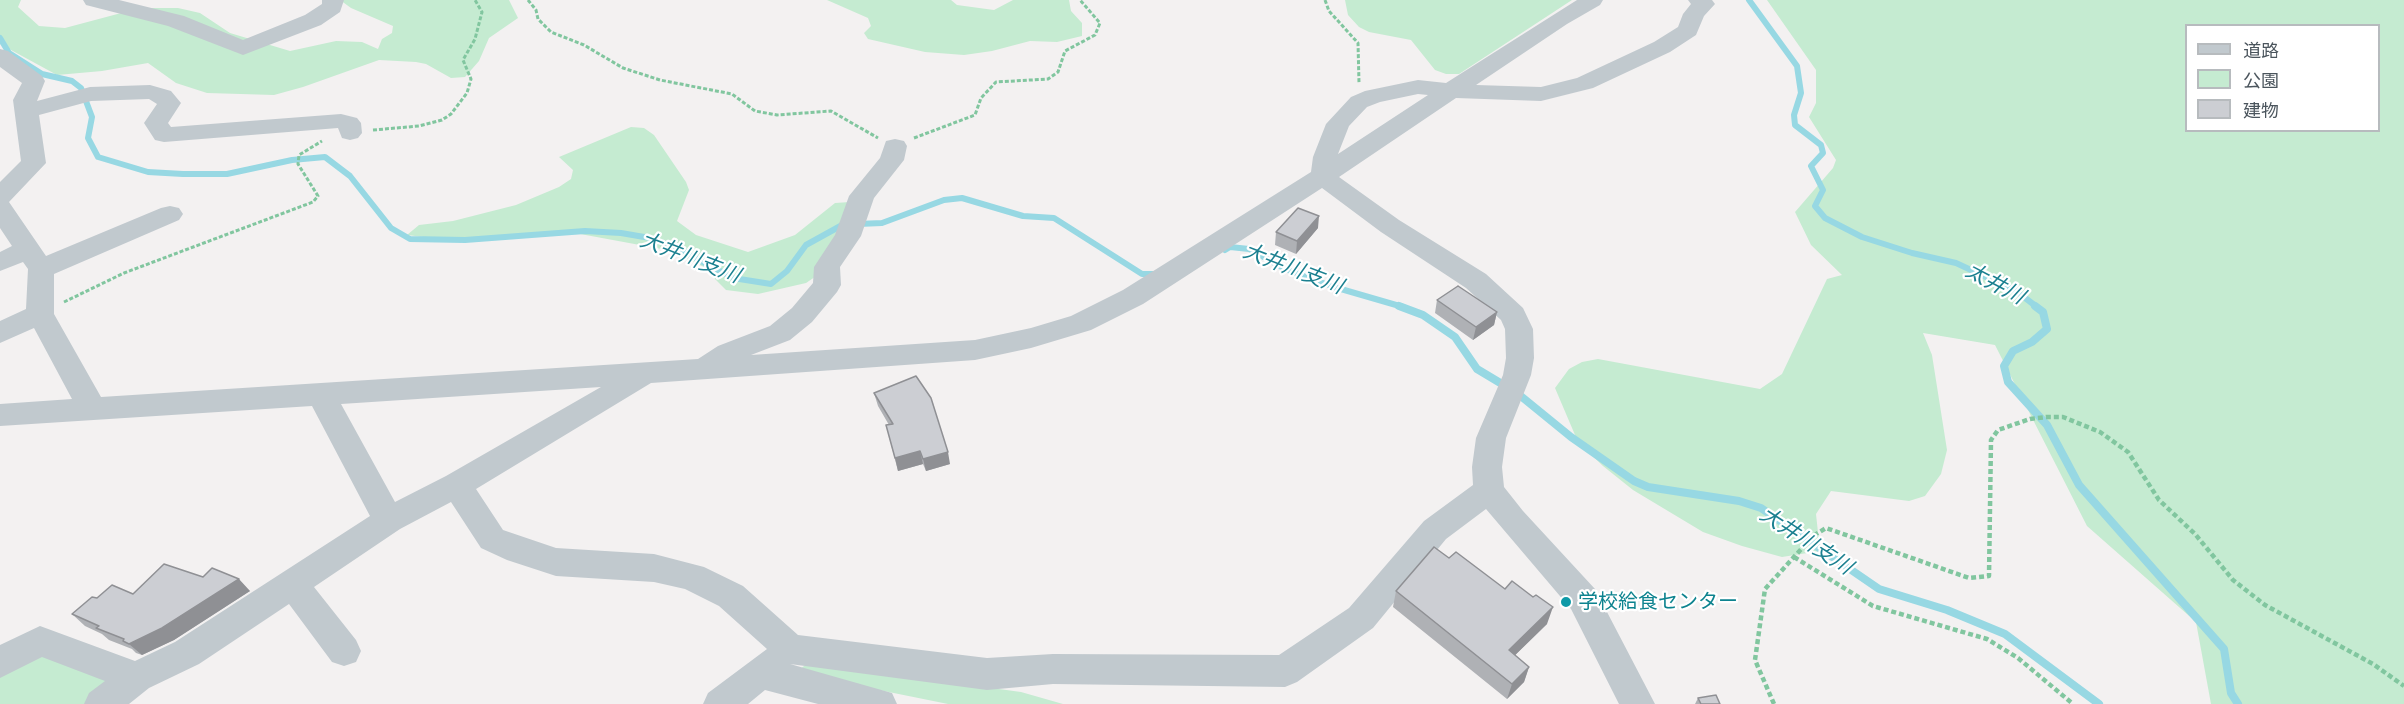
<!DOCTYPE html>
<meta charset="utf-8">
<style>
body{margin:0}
#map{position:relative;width:2404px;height:704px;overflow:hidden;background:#f3f1f1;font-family:Quicksand,"Noto Sans JP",sans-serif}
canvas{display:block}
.legend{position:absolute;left:2185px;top:24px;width:195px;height:108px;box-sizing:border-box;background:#fff;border:2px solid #b7bbbe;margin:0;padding:8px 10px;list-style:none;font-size:18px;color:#4b555d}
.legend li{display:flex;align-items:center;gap:12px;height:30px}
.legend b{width:30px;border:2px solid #b7bbbe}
</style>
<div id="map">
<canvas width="2404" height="704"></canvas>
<ul class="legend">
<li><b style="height:8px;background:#c1c9ce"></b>道路</li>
<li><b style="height:16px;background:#c5ebd1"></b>公園</li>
<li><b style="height:16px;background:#ccced3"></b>建物</li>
</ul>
</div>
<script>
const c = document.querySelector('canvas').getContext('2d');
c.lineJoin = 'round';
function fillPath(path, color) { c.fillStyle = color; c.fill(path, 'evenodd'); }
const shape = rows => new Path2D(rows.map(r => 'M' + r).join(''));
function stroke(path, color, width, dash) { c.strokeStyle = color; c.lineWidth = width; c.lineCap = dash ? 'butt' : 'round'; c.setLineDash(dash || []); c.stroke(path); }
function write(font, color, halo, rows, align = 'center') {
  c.font = font + ' Quicksand,"Noto Sans JP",sans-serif'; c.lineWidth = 4.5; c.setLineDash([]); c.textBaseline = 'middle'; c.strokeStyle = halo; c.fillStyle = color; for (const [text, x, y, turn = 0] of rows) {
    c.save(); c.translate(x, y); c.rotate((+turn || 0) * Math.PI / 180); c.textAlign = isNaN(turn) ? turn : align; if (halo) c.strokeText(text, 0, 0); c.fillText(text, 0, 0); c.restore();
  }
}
fillPath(shape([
 [0,0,21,0,18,7,39,26,65,28,140,8,178,8,200,13,230,33,290,51,336,41,362,42,378,49,382,39,392,33,393,26,351,8,340,0,509,0,518,18,489,38,479,61,465,77,451,78,426,64,416,62,379,60,303,87,274,95,207,93,176,83,148,63,102,71,57,75,0,44],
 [827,0,951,0,957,5,994,10,1013,0,1069,0,1071,11,1082,23,1082,36,1057,42,1030,41,992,51,964,55,925,52,868,39,864,33,871,26,868,18],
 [1345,0,1572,0,1459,74,1446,74,1435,70,1411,40,1369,32,1359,27,1348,15],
 [1767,0,2404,0,2404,704,2211,704,2196,622,2087,526,1995,345,1923,333,1932,355,1947,450,1941,474,1925,496,1909,501,1831,491,1816,514,1820,551,1782,557,1742,546,1703,532,1633,490,1603,466,1578,442,1555,388,1569,369,1582,362,1598,359,1760,389,1782,374,1827,279,1842,275,1811,245,1795,212,1833,168,1836,160,1809,117,1816,103,1816,70],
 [2186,26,2378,26,2378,130,2186,130],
 [631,127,644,128,654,135,686,182,689,190,677,221,696,235,748,252,795,235,835,203,850,202,831,266,806,283,758,294,726,290,702,266,667,250,564,231,464,242,407,235,419,225,453,221,516,205,559,187,571,179,573,170,559,157],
 [36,647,128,679,92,704,0,704,0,668],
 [808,663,1021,692,1063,704,948,704,795,673]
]), '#c5ebd1');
stroke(shape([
 [1749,0,1797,66,1801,93,1794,115,1795,125,1821,145,1823,153,1811,166,1823,190,1815,206,1825,218,1862,237,1912,253,1956,263,2016,291,2037,307],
 [0,38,9,53,42,74,72,81,81,88,92,117,88,138,98,157,148,172,183,174,227,174,292,160,325,157,350,176,391,228,410,239,465,240,585,231,621,233,650,238,677,248,733,278,771,284,787,271,806,245,844,224],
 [858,224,882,223,944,200,962,198,1023,216,1054,218,1142,274,1157,274],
 [1225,250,1230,247,1249,249,1285,269,1334,287,1403,307]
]), '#97d8e3', 6);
stroke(shape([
 [1399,306,1423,315,1455,337,1477,369,1507,387],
 [2035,306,2043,312,2047,329,2032,342,2013,351,2004,366,2008,382,2047,425,2079,485,2224,649,2231,693,2238,704],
 [1517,393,1571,437,1634,481,1648,487,1739,501,1761,508,1879,589,1947,610,2005,634,2099,704]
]), '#97d8e3', 8);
stroke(shape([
 [528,0,536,10,538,19,551,32,584,45,623,68,660,80,732,94,755,111,777,115,831,111,878,138],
 [1325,0,1329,11,1358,43,1359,83],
 [373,130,419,126,442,120,451,114,467,93,471,79,463,60,475,39,482,12,475,0],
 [914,138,975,115,981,98,996,82,1048,79,1058,72,1065,51,1095,35,1100,23,1080,0],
 [64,302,124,273,313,202,318,196,298,164,299,155,322,141]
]), '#81c69f', 3, [4, 2]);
stroke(shape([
 [1794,557,1873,606,1987,639,2018,658,2073,704],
 [1774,704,1755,660,1765,589,1813,536,1826,528,1969,578,1989,576,1991,440,1998,430,2030,419,2046,417,2063,417,2100,432,2128,452,2159,500,2195,534,2233,580,2265,605,2373,664,2404,686]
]), '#81c69f', 4.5, [5, 3]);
fillPath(shape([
 [83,0,119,0,184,16,243,40,305,15,322,4,322,0,344,0,340,12,321,25,243,55,168,26,86,5,83,0],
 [1577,0,1603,0,1600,5,1567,24,1476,85,1541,87,1577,78,1654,42,1678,27,1683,14,1691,4,1688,0,1712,0,1715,4,1704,16,1696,35,1670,52,1593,88,1541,101,1456,98,1339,177,1399,220,1486,274,1523,308,1533,329,1534,358,1531,375,1506,438,1502,467,1504,487,1523,511,1595,589,1655,704,1619,704,1571,609,1486,509,1446,539,1373,628,1297,682,1285,687,1053,684,987,690,790,664,892,693,897,704,818,704,765,690,748,704,703,704,708,693,767,649,719,606,685,589,654,582,556,576,507,560,481,548,451,502,400,529,314,587,356,640,361,651,356,662,344,666,332,662,289,604,199,664,149,688,129,704,84,704,89,693,105,681,42,657,0,678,0,645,40,626,135,661,175,642,370,516,312,406,0,426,0,404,72,399,34,328,0,343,0,321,26,309,28,269,23,262,0,271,0,252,12,246,0,228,0,182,21,161,13,100,22,83,0,67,0,49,8,51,42,76,45,81,37,101,90,87,150,85,171,91,181,103,168,123,171,127,341,114,357,118,361,123,362,133,358,138,350,140,342,138,338,128,164,142,155,140,144,123,157,104,149,99,91,101,39,115,46,163,9,202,46,256,161,208,170,206,179,208,183,214,179,220,54,274,54,314,101,397,698,359,718,346,770,326,792,308,813,283,814,267,835,235,849,196,880,158,886,141,895,139,904,141,907,146,904,160,874,198,861,236,840,267,841,285,837,292,812,322,790,340,751,355,975,340,1031,328,1071,316,1123,290,1311,172,1313,157,1326,124,1351,97,1365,91,1418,80,1446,83,1577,0],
 [1418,94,1428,95,1338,154,1349,126,1367,107,1380,102,1418,94],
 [1322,188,1381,232,1466,288,1501,320,1505,329,1506,358,1503,375,1476,438,1472,467,1473,485,1424,521,1349,608,1279,655,1053,654,987,658,798,635,743,586,704,567,654,554,556,548,503,530,476,489,651,383,975,360,1031,348,1091,330,1143,304,1322,188],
 [601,387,446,476,395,502,341,404,601,387]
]), '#c1c9ce');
fillPath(shape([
 [1318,228,1296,254,1275,245,1276,232],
 [1437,300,1497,312,1494,325,1473,340,1435,313],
 [874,393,950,464,926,471,923,464,898,471,886,425,889,425,878,406],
 [1449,558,1547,624,1515,655,1529,667,1524,682,1507,699,1393,607,1396,591],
 [203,577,250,591,174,640,142,655,136,653,132,649,109,640,102,634,85,626,72,614,97,598,133,594],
 [1698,698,1720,704,1695,704]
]), '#afb1b5');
fillPath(shape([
 [1319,216,1318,228,1296,254,1297,241],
 [1497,312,1494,325,1473,340,1476,327],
 [920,451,923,464,898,471,895,458],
 [948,452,950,464,926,471,923,459],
 [239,579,250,591,174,640,142,655,129,644],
 [1553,607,1547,624,1504,666,1509,650],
 [1529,667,1524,682,1507,699,1512,684]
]), '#8f9094');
const building = shape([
 [1298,208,1319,216,1297,241,1276,232,1298,208],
 [1458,286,1497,312,1476,327,1437,300,1458,286],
 [916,376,931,398,948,452,923,459,920,451,895,458,886,425,893,424,874,393,916,376],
 [1434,547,1449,558,1456,552,1505,589,1512,581,1533,597,1536,595,1553,607,1509,650,1529,667,1512,684,1396,591,1434,547],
 [164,564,203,577,212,568,239,579,162,628,129,644,123,641,124,639,96,628,99,626,72,614,92,597,97,598,112,585,133,594,164,564],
 [1716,695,1720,704,1701,704,1698,698,1716,695]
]);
fillPath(building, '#ccced3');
stroke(building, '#8f9094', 1.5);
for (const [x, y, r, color] of [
 [1566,602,6,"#0f9aa8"]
]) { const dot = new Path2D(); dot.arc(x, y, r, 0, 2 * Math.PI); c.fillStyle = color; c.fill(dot); stroke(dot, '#fff', 2); }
write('20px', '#0d838f', '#fff', [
 ["学校給食センター",1578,602]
], 'left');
write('italic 21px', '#1b8090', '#fff', [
 ["大井川支川",690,258,21],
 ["大井川支川",1293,269,21],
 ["太井川",1995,284,28],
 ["大井川支川",1806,541,33]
]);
</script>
